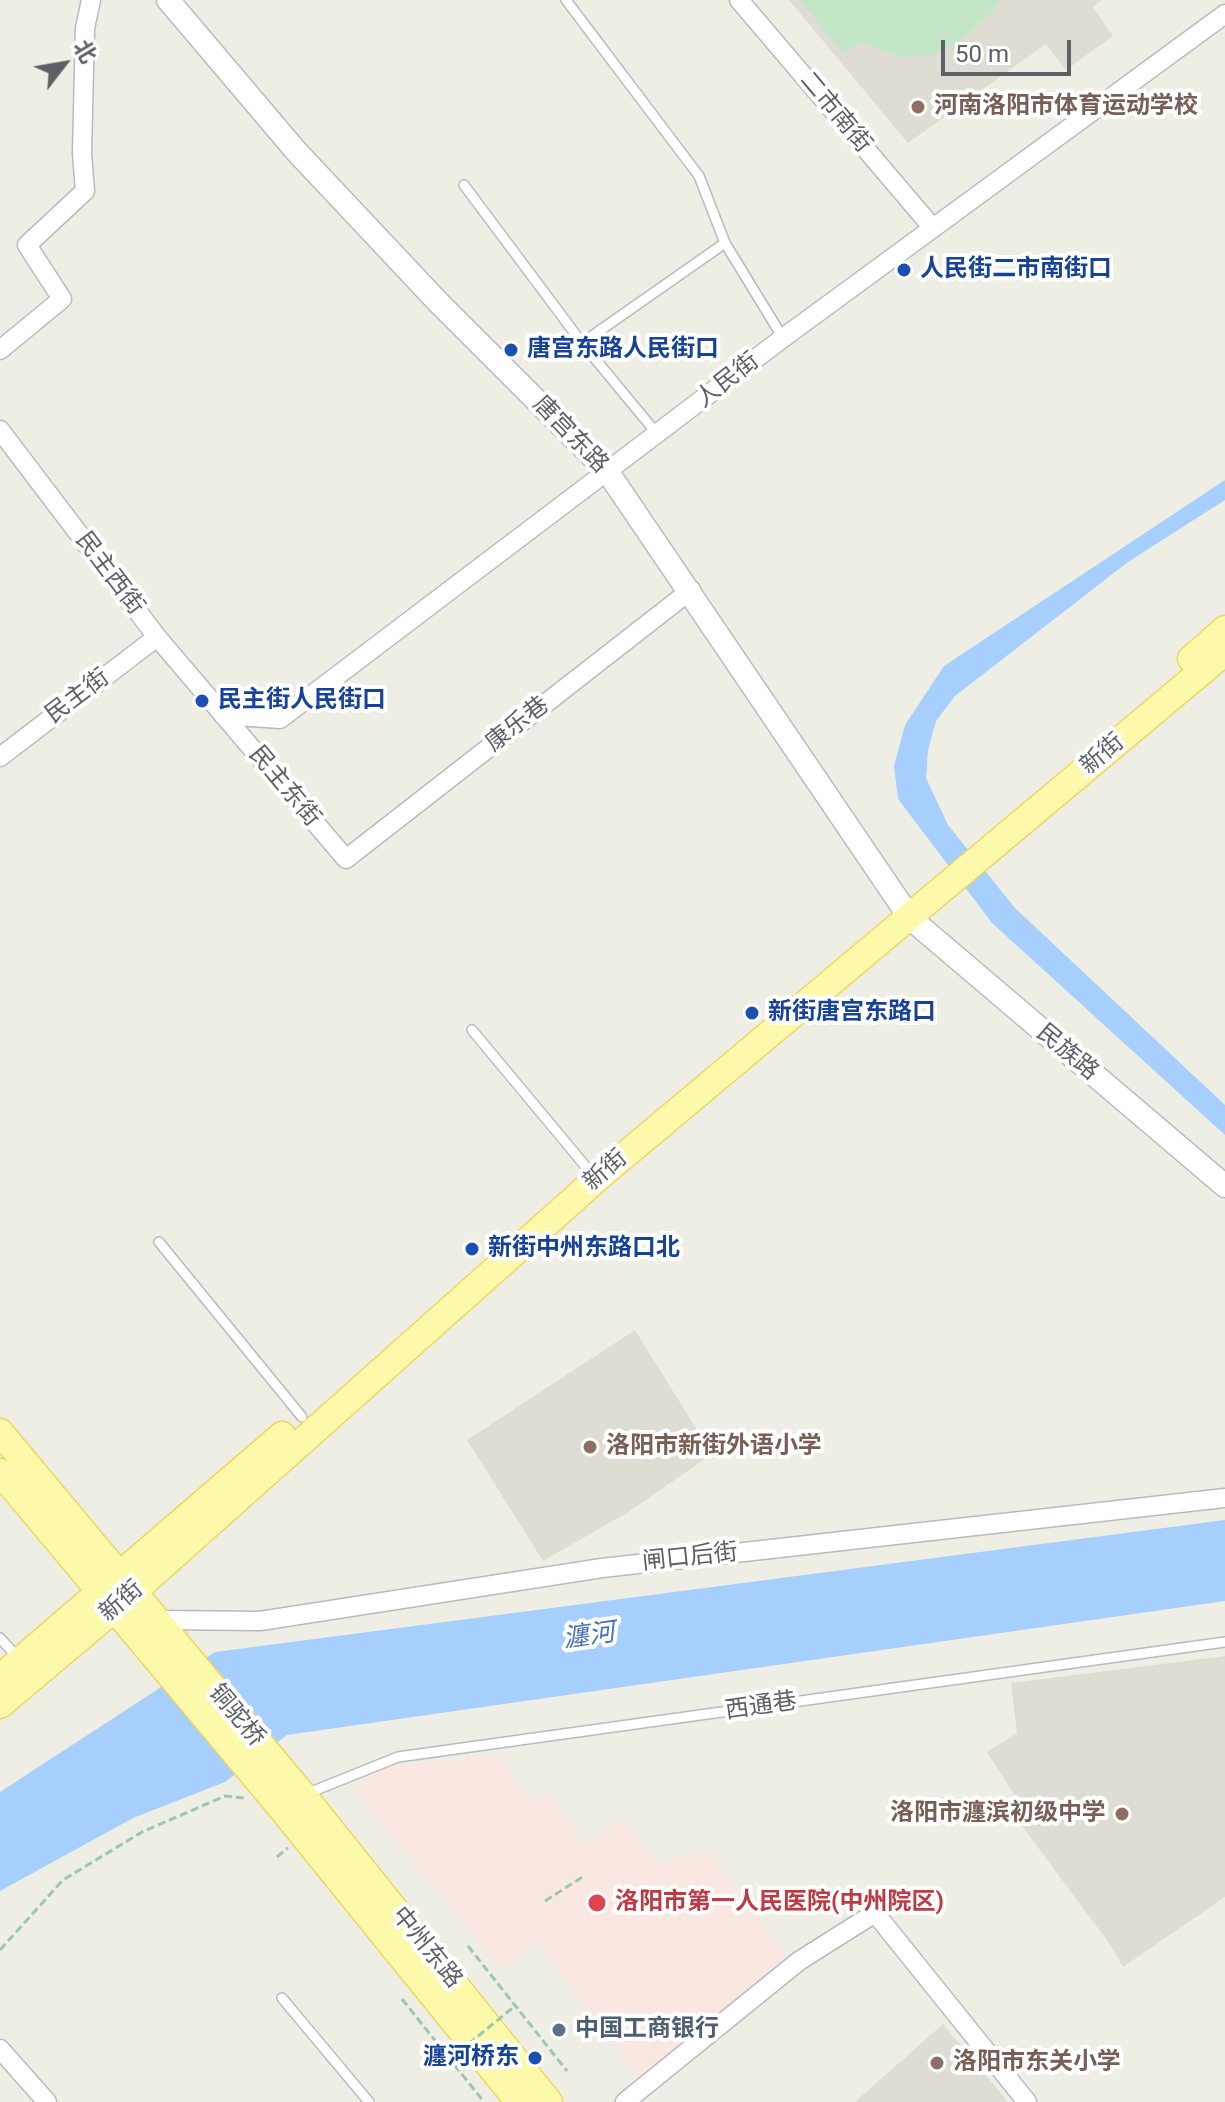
<!DOCTYPE html>
<meta charset="utf-8">
<style>
body{margin:0}
#map{position:relative;width:1225px;height:2102px;overflow:hidden;background:#efeee5;font-family:Roboto,"Noto Sans SC",sans-serif}
canvas{display:block}
.north{position:absolute;left:24px;top:24px;width:80px;height:80px;-webkit-text-stroke:6px #fff;paint-order:stroke;rotate:59deg;font-size:22px;font-weight:700;line-height:32px;text-align:center;color:#5d6065}
.north::after{content:'';display:block;margin:auto;width:28px;height:36px;background:#5d6065;clip-path:polygon(50% 0,100% 100%,50% 72%,0 100%)}
.scale{position:absolute;left:941px;top:40px;width:130px;height:36px;box-sizing:border-box;border:4px solid #5d6065;border-top:0;padding-left:10px;font-size:24px;line-height:28px;white-space:nowrap;color:#5d6065;-webkit-text-stroke:6px #fff;paint-order:stroke}
</style>
<div id="map">
<canvas width="1225" height="2102"></canvas>
<div class="north">北</div>
<div class="scale">50 m</div>
</div>
<script>
const c = document.querySelector('canvas').getContext('2d');
c.lineJoin = 'round';
function fillPath(path, color) { c.fillStyle = color; c.fill(path, 'evenodd'); }
const shape = rows => new Path2D(rows.map(r => 'M' + r).join(''));
function stroke(path, color, width, dash) { c.strokeStyle = color; c.lineWidth = width; c.lineCap = dash ? 'butt' : 'round'; c.setLineDash(dash || []); c.stroke(path); }
function write(font, color, halo, rows, align = 'center') {
  c.font = font + ' Roboto,"Noto Sans SC",sans-serif'; c.lineWidth = 8; c.setLineDash([]); c.textBaseline = 'middle'; c.strokeStyle = halo; c.fillStyle = color; for (const [text, x, y, turn = 0] of rows) {
    c.save(); c.translate(x, y); c.rotate((+turn || 0) * Math.PI / 180); c.textAlign = isNaN(turn) ? turn : align; if (halo) c.strokeText(text, 0, 0); c.fillText(text, 0, 0); c.restore();
  }
}
fillPath(shape([
 [789,0,1102,0,1093,7,1113,36,1066,70,1046,44,908,143],
 [635,1330,712,1454,630,1511,543,1561,467,1440],
 [1225,1656,1225,1897,1123,1967,1109,1943,1022,1826,1018,1801,987,1752,1017,1733,1011,1683],
 [943,2024,1008,2102,855,2102]
]), '#dfddd3');
fillPath(shape([
 [500,1755,529,1801,550,1792,584,1846,625,1819,655,1864,707,1850,788,1957,642,2080,537,1942,502,1969,358,1797,361,1781,391,1766]
]), '#fbe7e2');
fillPath(shape([
 [800,0,1000,0,989,15,960,41,931,56,899,57,860,42,845,54]
]), '#c2e6c6');
fillPath(shape([
 [1225,480,1225,500,1128,562,955,696,936,721,928,750,926,778,948,825,1015,908,1225,1105,1225,1135,992,923,898,799,894,766,905,725,944,666],
 [1225,1520,1225,1601,287,1735,225,1782,133,1818,0,1891,0,1792,215,1652]
]), '#a6cffd');
const service = shape([
 [566,0,699,176,725,243,783,338],
 [464,185,582,343,658,435],
 [582,343,725,243],
 [472,1030,587,1168],
 [159,1242,302,1417],
 [0,1638,19,1659],
 [306,1794,398,1757,1225,1642],
 [282,1998,369,2102]
]);
const minor = shape([
 [739,0,932,227],
 [0,350,62,299,27,245,85,191,82,153,85,28,91,0],
 [0,430,157,637,346,859,691,590],
 [223,715,280,719,783,338,1225,14],
 [0,757,157,637],
 [156,1620,260,1621,602,1568,1225,1498],
 [0,2049,47,2102],
 [625,2102,799,1961,875,1913,1027,2102]
]);
const tertiary = shape([
 [168,0,296,151,438,302,607,471,910,918,1225,1186]
]);
const primary = shape([
 [1191,659,1225,629],
 [0,1432,303,1795,549,2102],
 [0,1472,276,1802,519,2102],
 [0,1678,282,1435],
 [0,1705,113,1610,600,1176,1225,652]
]);
stroke(service, '#b7babf', 12);
stroke(minor, '#b7babf', 21);
stroke(tertiary, '#b7babf', 25);
stroke(primary, '#efd55e', 29);
stroke(shape([
 [277,1857,288,1848],
 [545,1901,584,1876],
 [468,1946,567,2071],
 [0,1950,63,1880,142,1832,225,1796,244,1798],
 [402,1999,484,2102]
]), '#9bc7ac', 3, [8, 4]);
stroke(service, '#fff', 9);
stroke(minor, '#fff', 18);
stroke(tertiary, '#fff', 22);
stroke(primary, '#fdf9ab', 26);
stroke(shape([
 [450,2059,515,2006]
]), '#9bc7ac', 3, [8, 4]);
for (const [x, y, r, color] of [
 [918,107,8,"#8d6e63"],
 [904,270,8,"#1a4fb4"],
 [511,350,8,"#1a4fb4"],
 [202,701,8,"#1a4fb4"],
 [752,1013,8,"#1a4fb4"],
 [472,1249,8,"#1a4fb4"],
 [590,1447,8,"#8d6e63"],
 [1122,1814,8,"#8d6e63"],
 [597,1903,10,"#e0444e"],
 [559,2030,8,"#5c6f8a"],
 [535,2058,8,"#1a4fb4"],
 [937,2063,8,"#8d6e63"]
]) { const dot = new Path2D(); dot.arc(x, y, r, 0, 2 * Math.PI); c.fillStyle = color; c.fill(dot); stroke(dot, '#fff', 3); }
write('bold 24px', '#785e54', '#fff', [
 ["河南洛阳市体育运动学校",934,107],
 ["洛阳市新街外语小学",606,1447],
 ["洛阳市瀍滨初级中学",1106,1814,"right"],
 ["洛阳市东关小学",953,2063]
], 'left');
write('24px', '#5d6065', '#fff', [
 ["二市南街",835,113,50],
 ["人民街",728,381,-38],
 ["唐宫东路",570,435,46],
 ["民主西街",109,574,53],
 ["民主街",78,697,-37],
 ["康乐巷",518,725,-38],
 ["新街",1103,755,-40],
 ["民主东街",284,787,50],
 ["民族路",1067,1053,40],
 ["新街",606,1171,-41],
 ["闸口后街",690,1558,-6],
 ["新街",122,1602,-41],
 ["西通巷",761,1707,-8],
 ["铜驼桥",236,1716,50],
 ["中州东路",426,1948,51]
]);
write('bold 24px', '#164399', '#fff', [
 ["人民街二市南街口",920,270],
 ["唐宫东路人民街口",527,350],
 ["民主街人民街口",218,701],
 ["新街唐宫东路口",768,1013],
 ["新街中州东路口北",488,1249],
 ["瀍河桥东",519,2058,"right"]
], 'left');
write('bold 24px', '#be3a42', '#fff', [
 ["洛阳市第一人民医院(中州院区)",615,1903]
], 'left');
write('bold 24px', '#4e5e75', '#fff', [
 ["中国工商银行",575,2030]
], 'left');
write('italic 26px', '#4572b9', '#fff', [
 ["瀍河",589,1637,-8]
]);
</script>
